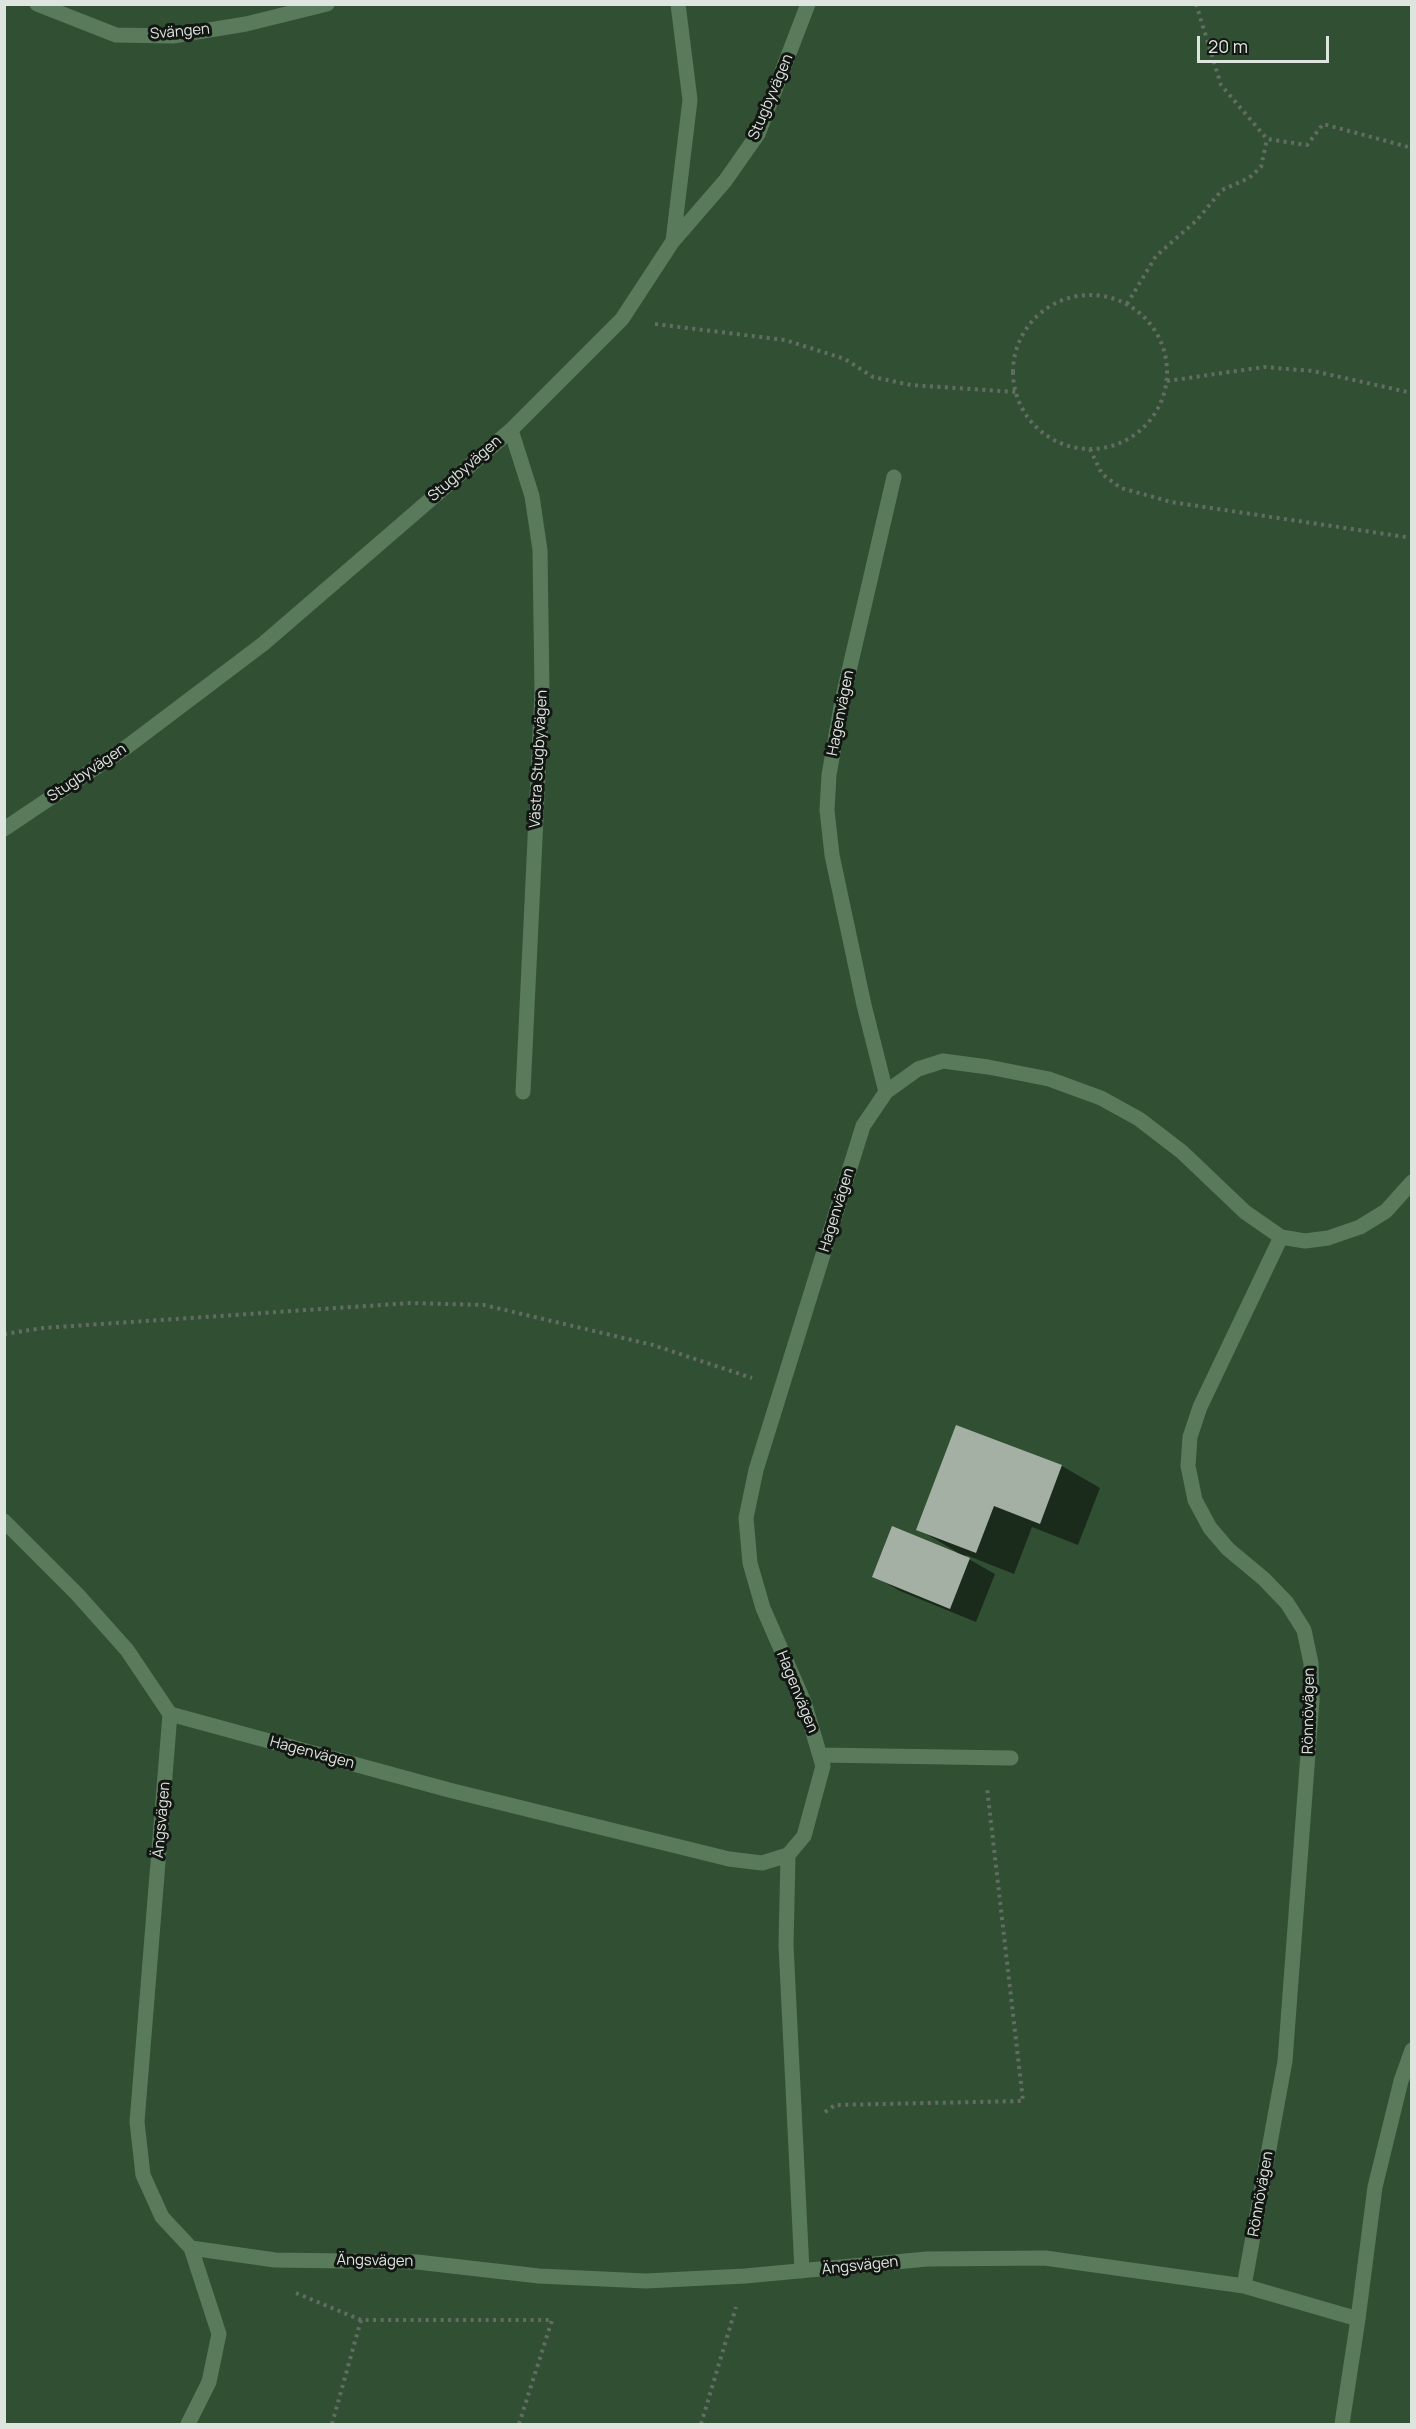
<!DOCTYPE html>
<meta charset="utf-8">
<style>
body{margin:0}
#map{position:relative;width:1416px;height:2429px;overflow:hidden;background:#273127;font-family:Manrope,sans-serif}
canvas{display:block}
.frame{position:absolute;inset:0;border:6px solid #dee4de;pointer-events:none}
.scale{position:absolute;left:1197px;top:36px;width:132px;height:27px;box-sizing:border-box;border:3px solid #dee4de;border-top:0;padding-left:8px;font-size:18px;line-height:21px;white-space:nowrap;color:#dee4de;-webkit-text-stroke:4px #131713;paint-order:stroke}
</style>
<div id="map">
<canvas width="1416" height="2429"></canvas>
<div class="frame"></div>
<div class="scale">20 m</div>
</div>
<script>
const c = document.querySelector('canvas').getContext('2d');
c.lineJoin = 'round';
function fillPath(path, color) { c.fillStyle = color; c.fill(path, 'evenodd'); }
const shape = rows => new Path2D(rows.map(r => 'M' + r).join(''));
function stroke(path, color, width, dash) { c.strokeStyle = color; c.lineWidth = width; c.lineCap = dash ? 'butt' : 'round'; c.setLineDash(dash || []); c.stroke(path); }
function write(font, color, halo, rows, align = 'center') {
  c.font = font + ' Manrope,sans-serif'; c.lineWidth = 6; c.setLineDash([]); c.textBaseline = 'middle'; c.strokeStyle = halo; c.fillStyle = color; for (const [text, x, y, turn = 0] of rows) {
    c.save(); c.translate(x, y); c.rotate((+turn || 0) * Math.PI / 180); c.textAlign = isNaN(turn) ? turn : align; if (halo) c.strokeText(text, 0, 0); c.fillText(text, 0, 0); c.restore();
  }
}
fillPath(shape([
 [5,5,1411,5,1411,2424,5,2424]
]), '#315033');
fillPath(shape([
 [957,1427,1062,1466,1100,1488,1078,1545,1032,1527,1014,1574,966,1555,965,1557,995,1574,976,1622,900,1591,874,1576,956,1554,957,1552,918,1529]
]), '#0007');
fillPath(shape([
 [956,1425,1062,1465,1040,1524,994,1506,976,1553,916,1530],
 [892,1526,970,1558,950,1609,872,1577]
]), '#a3b0a3');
stroke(shape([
 [1196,4,1221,85,1267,139,1307,145,1323,124,1412,148],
 '1013 372a77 77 0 1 1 154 0a77 77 0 1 1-154 0Z',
 [1127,304,1156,256,1197,220,1222,190,1249,178,1261,167,1267,139],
 [655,324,785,340,845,359,873,377,911,385,1016,392],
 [1167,381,1264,367,1313,371,1412,393],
 [1090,449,1102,474,1121,488,1171,502,1412,538],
 [4,1334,43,1328,410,1303,484,1305,653,1345,752,1378],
 [825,2112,835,2105,1023,2101,987,1788],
 [296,2293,361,2320,552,2320,519,2424],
 [332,2424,361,2320],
 [701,2424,736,2307]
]), '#636c63', 4, [3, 4.5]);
stroke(shape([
 [37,4,116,35,173,36,246,24,327,4],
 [673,241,690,100,678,4],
 [511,430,532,496,540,550,542,692,523,1092],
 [4,829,128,746,263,644,511,430,622,319,673,241,725,181,758,134,808,4],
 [886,1092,864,1005,832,855,827,810,829,775,842,701,894,477],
 [4,1521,77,1594,127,1650,170,1714,137,2122,143,2175,162,2217,191,2248,275,2260,417,2262,539,2276,646,2281,745,2276,927,2259,1045,2258,1244,2286,1358,2319],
 [170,1714,449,1790,729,1859,762,1863,788,1855,804,1836,823,1766,804,1702,763,1608,750,1563,746,1518,756,1470,863,1126,886,1092,918,1069,943,1061,988,1067,1049,1079,1101,1098,1139,1119,1182,1152,1245,1212,1281,1237],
 [820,1755,1011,1758],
 [788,1855,786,1945,802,2271],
 [1244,2286,1285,2061,1312,1700,1311,1663,1304,1630,1287,1603,1264,1579,1228,1549,1210,1528,1195,1500,1188,1466,1190,1437,1200,1407,1281,1237,1305,1241,1328,1238,1360,1227,1386,1211,1412,1182],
 [188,2424,209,2382,219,2334,191,2248],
 [1342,2424,1358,2319,1375,2187,1401,2081,1412,2050]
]), '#5a7b5b', 15);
write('15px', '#dee4de', '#131713', [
 ["Svängen",180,32,-5],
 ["Stugbyvägen",771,97,-67],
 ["Stugbyvägen",465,469,-41],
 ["Hagenvägen",841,713,-79],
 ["Västra Stugbyvägen",539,759,-87],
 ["Stugbyvägen",87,773,-34],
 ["Hagenvägen",837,1210,-73],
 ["Hagenvägen",797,1692,68],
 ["Rönnövägen",1309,1711,-89],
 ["Hagenvägen",312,1753,15],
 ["Ängsvägen",162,1820,-85],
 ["Rönnövägen",1261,2194,-80],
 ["Ängsvägen",375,2261,1],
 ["Ängsvägen",860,2266,-6]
]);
</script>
